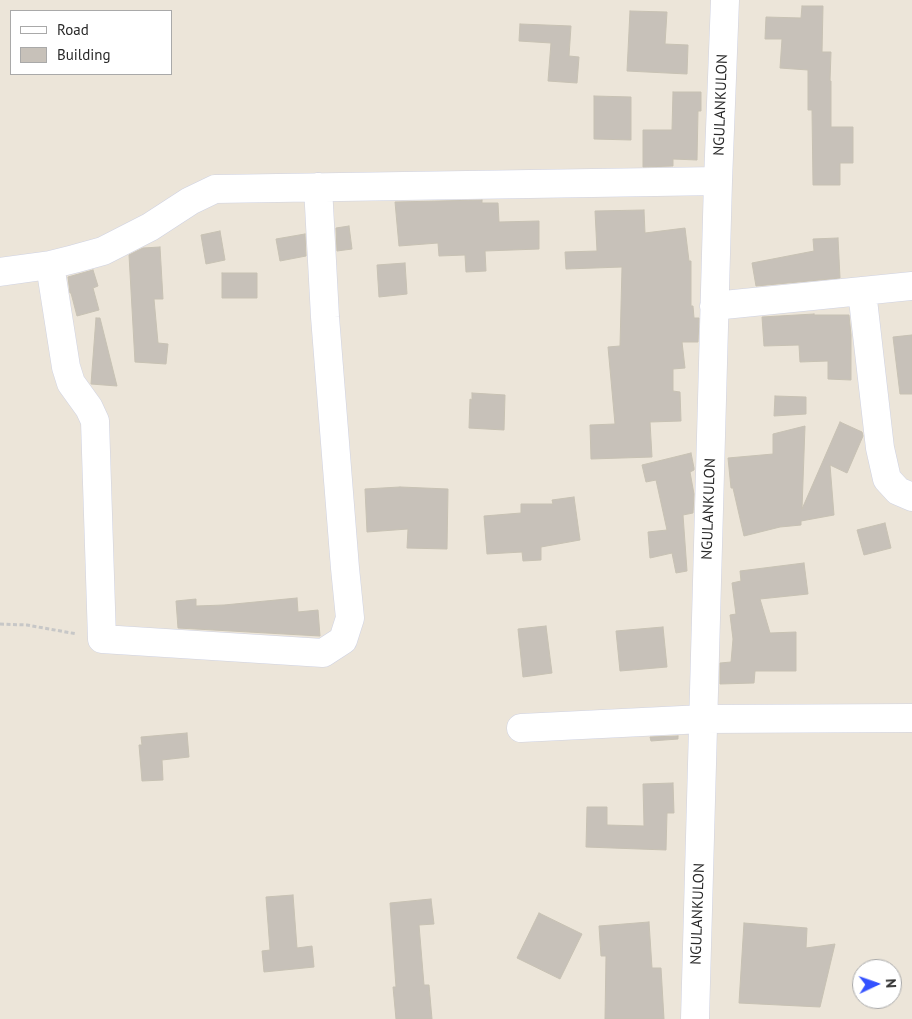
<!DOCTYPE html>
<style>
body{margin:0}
#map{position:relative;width:912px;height:1019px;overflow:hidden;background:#ece5d9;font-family:"PT Sans",sans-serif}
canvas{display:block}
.legend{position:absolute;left:10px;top:10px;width:162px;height:65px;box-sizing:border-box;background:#fff;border:1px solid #a9a9a9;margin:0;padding:6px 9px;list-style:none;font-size:15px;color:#292929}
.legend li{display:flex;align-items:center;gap:10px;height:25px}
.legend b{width:25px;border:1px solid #a9a9a9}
.north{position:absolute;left:852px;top:959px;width:50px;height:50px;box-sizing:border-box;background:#fff;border:1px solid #a9a9a9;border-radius:50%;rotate:87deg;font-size:14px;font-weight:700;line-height:20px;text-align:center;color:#292929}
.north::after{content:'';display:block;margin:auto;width:18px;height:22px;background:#3351ff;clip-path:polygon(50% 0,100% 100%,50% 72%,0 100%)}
</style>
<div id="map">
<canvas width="912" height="1019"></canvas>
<ul class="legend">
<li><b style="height:6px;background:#fff"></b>Road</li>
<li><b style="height:14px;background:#c7c1b9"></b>Building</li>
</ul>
<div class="north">N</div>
</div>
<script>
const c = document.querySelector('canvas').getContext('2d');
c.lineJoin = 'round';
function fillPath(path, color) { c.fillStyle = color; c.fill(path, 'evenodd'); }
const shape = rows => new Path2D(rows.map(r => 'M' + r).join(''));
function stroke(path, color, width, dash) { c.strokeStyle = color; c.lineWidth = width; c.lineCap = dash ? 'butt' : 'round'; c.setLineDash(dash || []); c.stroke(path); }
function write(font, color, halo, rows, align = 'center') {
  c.font = font + ' "PT Sans",sans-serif'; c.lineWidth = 5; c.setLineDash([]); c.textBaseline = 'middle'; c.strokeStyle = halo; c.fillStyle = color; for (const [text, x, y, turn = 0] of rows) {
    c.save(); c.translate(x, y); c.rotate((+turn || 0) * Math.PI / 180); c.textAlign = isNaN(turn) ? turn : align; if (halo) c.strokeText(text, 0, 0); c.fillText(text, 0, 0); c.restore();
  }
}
const building = shape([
 [802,6,823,6,822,52,831,52,830,81,831,81,831,127,853,127,853,163,840,163,840,185,813,185,812,110,808,110,808,70,780,68,782,39,765,39,766,17,801,18,802,6],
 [630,11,667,12,665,44,688,45,687,74,627,71,630,11],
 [520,24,571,26,569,56,579,57,577,83,548,81,551,43,519,41,520,24],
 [673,92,701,92,701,111,698,111,697,160,673,159,673,166,643,167,643,130,672,130,673,92],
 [594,96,631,97,631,140,594,139,594,96],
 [482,200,482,203,498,203,499,222,539,221,539,249,485,251,486,271,466,272,465,255,439,256,438,243,399,246,395,202,482,200],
 [644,210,645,233,685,228,689,261,691,261,691,306,693,306,694,318,699,318,698,342,682,342,685,368,673,369,673,391,680,392,681,421,650,422,652,457,591,459,590,425,615,424,608,347,620,346,622,267,566,269,565,252,597,251,595,211,644,210],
 [349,226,352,249,337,251,336,228,349,226],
 [220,231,225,260,206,264,201,235,220,231],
 [305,234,306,256,280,261,276,239,305,234],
 [838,238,840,278,756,286,752,263,814,251,813,239,838,238],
 [160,247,163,299,154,299,158,343,168,344,166,364,135,362,129,255,143,248,160,247],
 [405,263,407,294,379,297,377,265,405,263],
 [93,270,98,286,93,288,99,310,77,316,71,293,70,293,68,277,93,270],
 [222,273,257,273,257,298,222,298,222,273],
 [814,314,814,315,849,315,851,335,851,380,828,379,828,361,800,362,799,345,764,346,762,317,814,314],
 [96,318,100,318,117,386,91,384,96,318],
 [912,335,912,394,900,394,893,337,912,335],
 [472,393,505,395,504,430,469,428,470,399,472,400,472,393],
 [775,396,806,397,806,414,774,416,775,396],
 [840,422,862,432,863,436,847,473,830,465,834,515,801,521,801,525,780,527,744,536,733,488,731,488,728,458,773,454,773,434,805,426,802,509,840,422],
 [691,453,694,468,694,470,690,472,694,494,693,513,683,515,687,571,676,573,672,553,650,558,648,532,667,530,656,480,646,482,642,465,691,453],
 [400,487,448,489,447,549,407,548,408,529,367,532,365,489,400,487],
 [574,497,580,540,541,547,541,560,523,561,522,552,487,554,484,516,521,513,521,504,553,504,552,500,574,497],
 [885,523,891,548,864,555,857,530,885,523],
 [804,563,808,594,760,599,770,633,796,632,796,671,755,671,754,683,720,684,720,663,731,662,733,639,730,615,736,614,732,583,741,581,740,571,804,563],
 [297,598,298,612,318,610,320,636,178,628,176,601,196,599,196,606,224,605,297,598],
 [546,626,552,673,523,677,518,629,546,626],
 [663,627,667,667,620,671,616,631,663,627],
 [187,733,189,757,162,760,163,780,142,781,139,745,142,745,141,737,187,733],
 [678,736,678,739,651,741,650,737,678,736],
 [673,783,674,813,667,813,666,850,586,847,587,807,607,807,607,825,644,826,643,784,673,783],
 [293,895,297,948,312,946,314,967,264,972,262,951,270,950,266,897,293,895],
 [431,899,434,924,419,925,424,985,429,985,432,1019,396,1019,393,987,396,987,390,903,431,899],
 [539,913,582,934,560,979,517,958,539,913],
 [649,922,652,968,661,968,664,1019,605,1019,606,956,601,956,599,926,649,922],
 [744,923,807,928,806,948,835,944,820,1007,739,1003,744,923]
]);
fillPath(building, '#c7c1b9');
stroke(building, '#c7c1b3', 1);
const street = shape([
 [50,265,66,367,71,383,89,408,95,421,102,639,323,653,343,640,350,618,345,568,325,317,318,187],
 [0,272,50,265,74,259,103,251,150,227,190,201,215,189,718,181],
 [862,291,880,448,887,479,898,491,912,497],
 [714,306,912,286],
 [521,728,703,719,912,718],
 [695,1019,718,181,725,0]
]);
stroke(street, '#cfd2e2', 29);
stroke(shape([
 [0,624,27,625,77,634]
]), '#c7c7c7', 3, [4, 2.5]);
stroke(street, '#fff', 28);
write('15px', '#292929', '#fff', [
 ["NGULANKULON",721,105,-88],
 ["NGULANKULON",709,509,-88],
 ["NGULANKULON",698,914,-88]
]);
</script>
